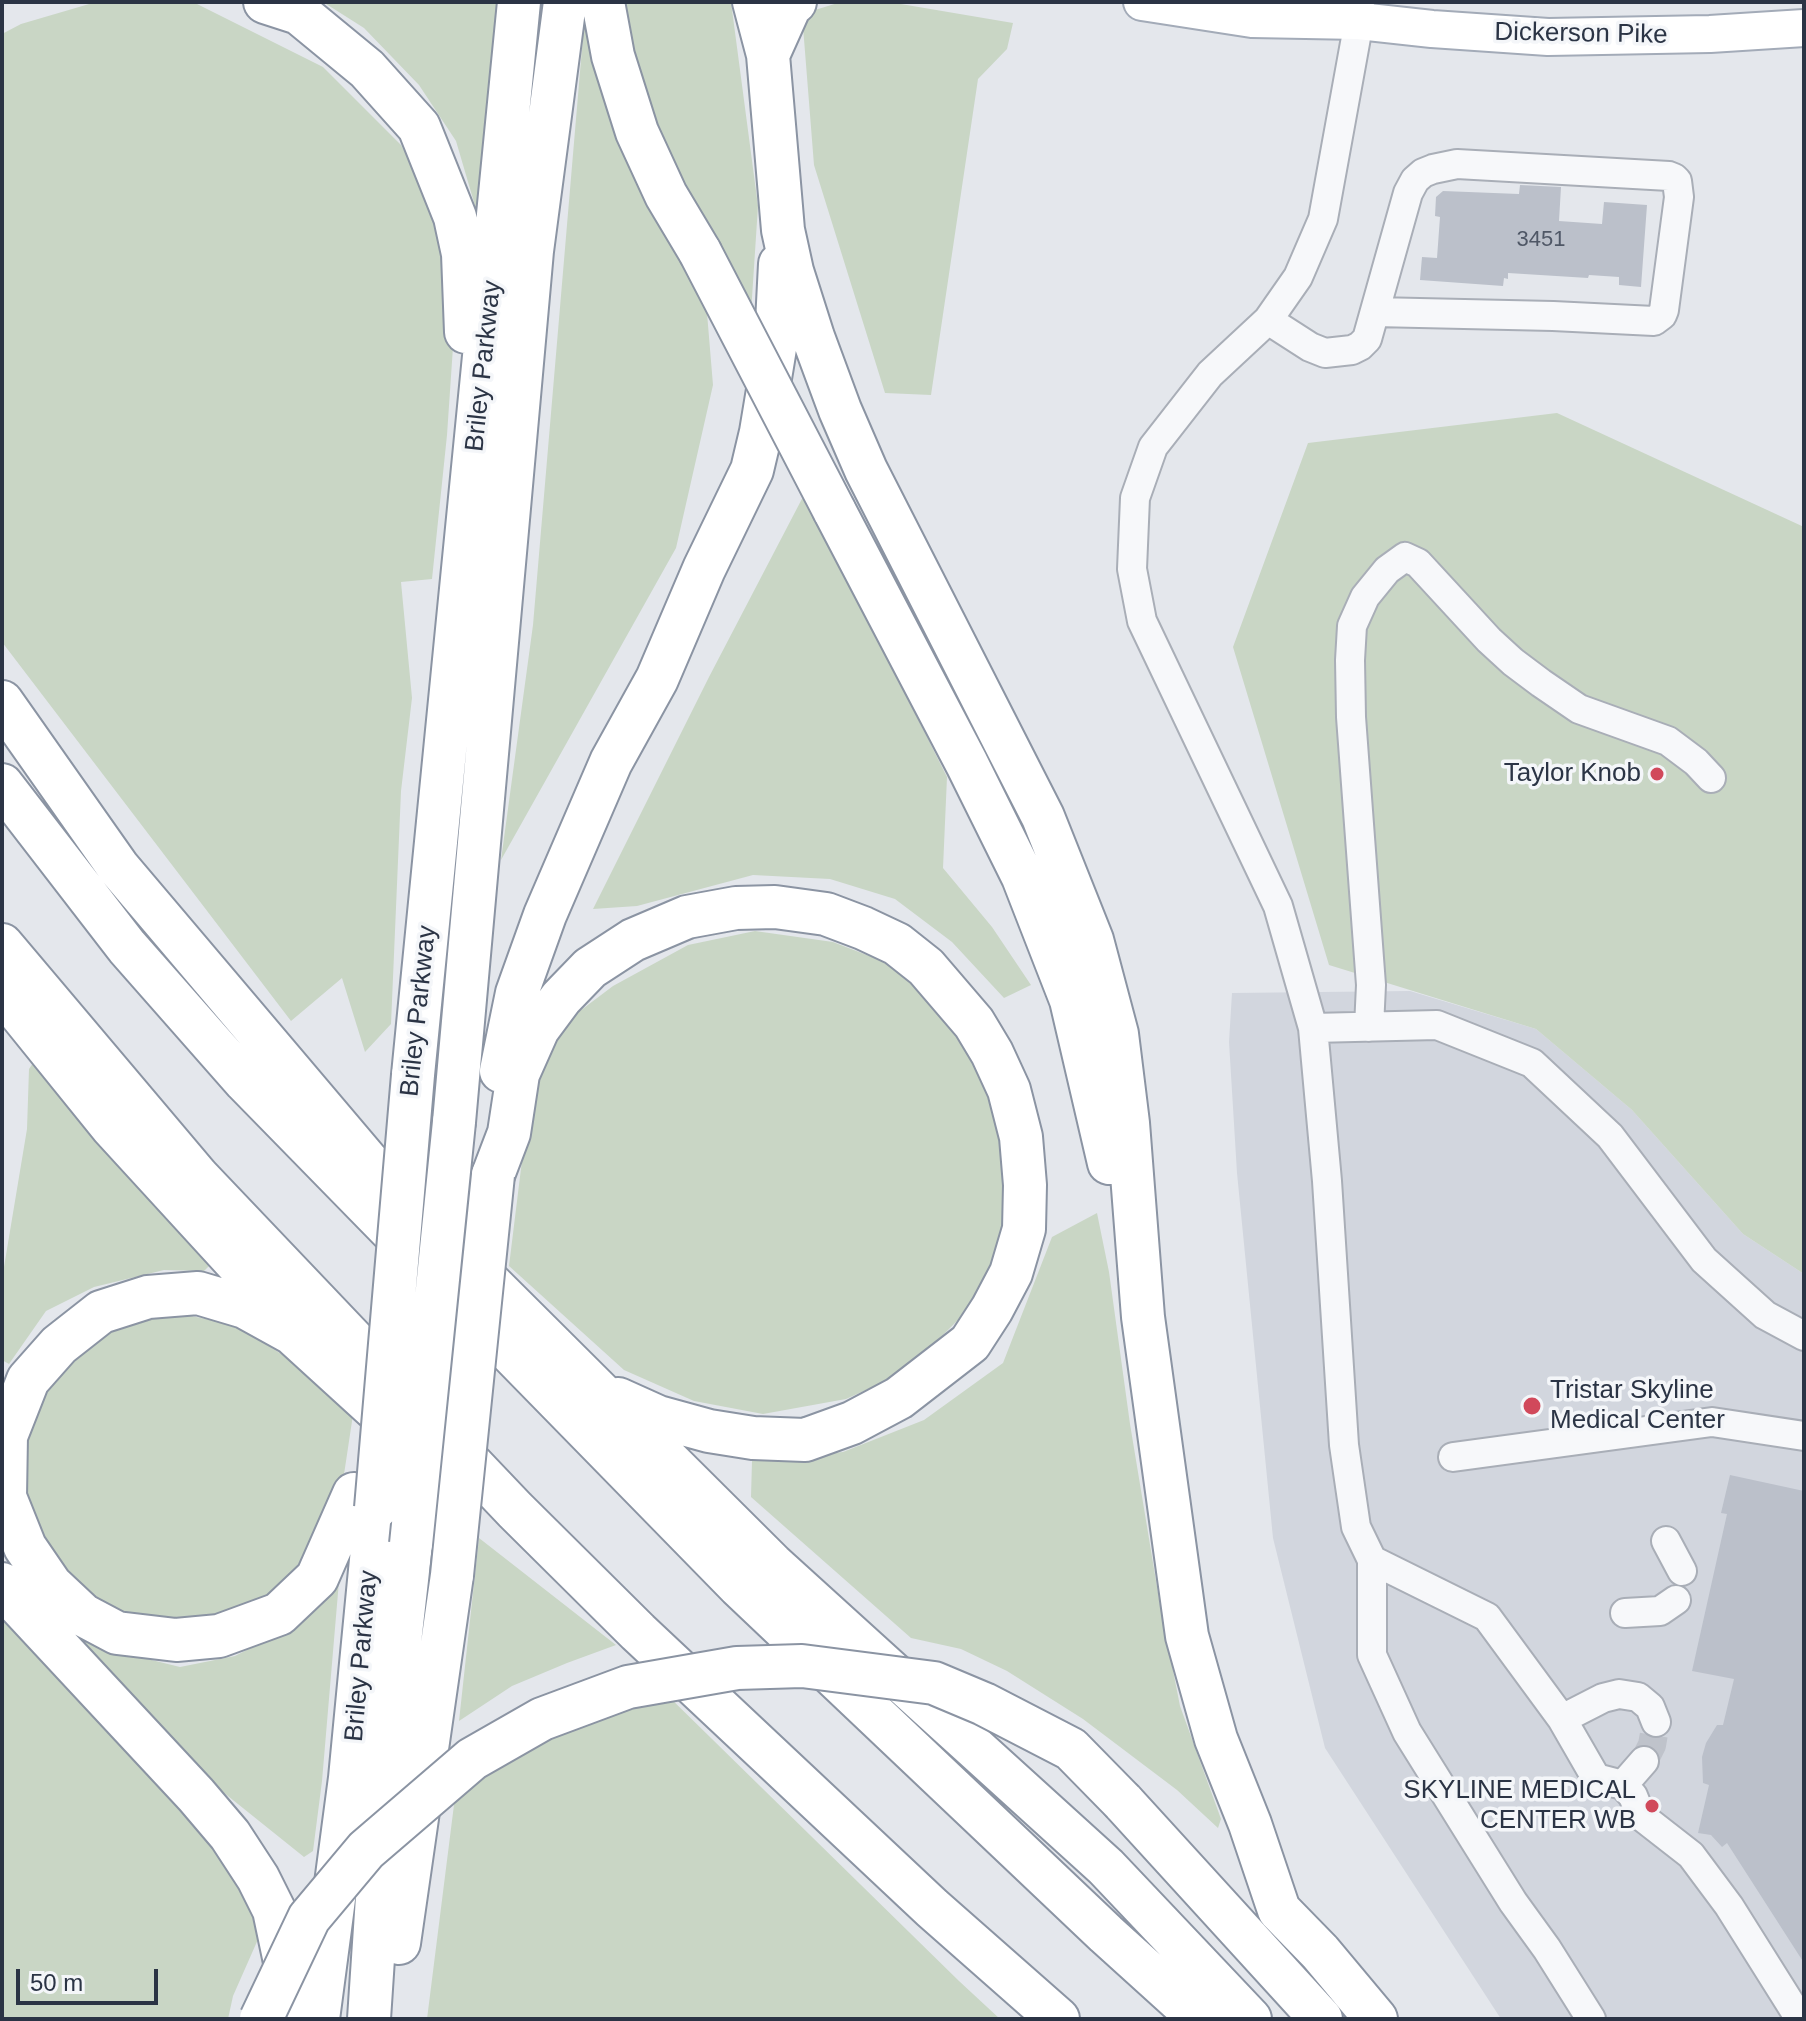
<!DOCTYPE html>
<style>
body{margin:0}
#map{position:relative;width:1806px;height:2021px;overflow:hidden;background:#e4e7ec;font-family:Helvetica,sans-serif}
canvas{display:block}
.frame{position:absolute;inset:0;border:4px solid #2b3445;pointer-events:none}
.scale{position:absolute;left:16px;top:1969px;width:142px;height:36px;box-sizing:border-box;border:4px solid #2b3445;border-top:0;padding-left:10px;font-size:24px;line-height:28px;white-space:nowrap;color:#2b3445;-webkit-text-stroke:6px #f4f6f9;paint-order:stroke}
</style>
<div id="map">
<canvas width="1806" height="2021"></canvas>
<div class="frame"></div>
<div class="scale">50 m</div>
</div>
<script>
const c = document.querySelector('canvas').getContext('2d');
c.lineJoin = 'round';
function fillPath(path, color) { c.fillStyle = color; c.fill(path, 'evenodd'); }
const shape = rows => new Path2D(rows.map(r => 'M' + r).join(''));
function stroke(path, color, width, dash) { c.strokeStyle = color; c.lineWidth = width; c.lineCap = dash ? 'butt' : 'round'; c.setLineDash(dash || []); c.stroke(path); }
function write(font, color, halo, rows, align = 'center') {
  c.font = font + ' Helvetica,sans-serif'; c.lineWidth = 7; c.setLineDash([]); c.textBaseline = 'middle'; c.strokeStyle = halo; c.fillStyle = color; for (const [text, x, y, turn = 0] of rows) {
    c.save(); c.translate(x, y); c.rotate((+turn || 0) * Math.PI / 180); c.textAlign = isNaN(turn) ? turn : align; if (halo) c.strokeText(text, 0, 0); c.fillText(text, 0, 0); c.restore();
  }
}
fillPath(shape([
 [1410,991,1536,1029,1632,1110,1743,1234,1804,1274,1804,2019,1501,2019,1325,1748,1273,1538,1237,1173,1229,1042,1232,993]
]), '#d2d6de');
fillPath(shape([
 [96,2,193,2,323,67,401,145,440,218,453,347,447,435,432,579,401,582,412,698,401,791,391,1024,365,1052,342,978,291,1021,2,642,2,34,21,24],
 [323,2,502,2,484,208,476,209,456,141,419,85,364,28],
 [625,2,731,2,758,206,751,313,655,125,631,42],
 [841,2,889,2,1013,23,1007,49,978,79,931,395,885,393,814,165,802,14],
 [585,13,665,230,707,313,713,385,676,548,501,860,533,625],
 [1557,413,1804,527,1804,1274,1743,1234,1632,1110,1536,1029,1329,965,1233,647,1308,443],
 [805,493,947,777,943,868,992,927,1031,985,1004,998,952,942,895,899,830,879,753,875,637,906,593,909,709,677],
 [755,931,833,942,898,967,945,1001,991,1075,1013,1198,999,1258,964,1314,906,1372,846,1399,763,1414,694,1401,624,1370,509,1266,526,1128,539,1065,564,1023,613,986,688,945],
 [33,1063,43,1068,211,1264,204,1271,164,1270,94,1287,46,1311,9,1364,2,1360,2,1279,27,1129,29,1069],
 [1097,1213,1109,1272,1130,1424,1159,1599,1180,1706,1221,1819,1218,1828,1177,1790,1083,1719,1007,1671,961,1649,911,1638,751,1497,752,1461,843,1452,924,1420,1003,1363,1052,1237],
 [176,1313,236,1325,317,1377,354,1408,343,1481,296,1583,223,1625,114,1617,36,1543,19,1458,43,1381,113,1323],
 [479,1538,616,1645,567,1663,512,1686,459,1721],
 [339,1581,322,1781,313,1851,304,1857,203,1776,59,1617,115,1651,180,1667,235,1656,290,1628],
 [2,1605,213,1828,263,1928,233,1996,228,2019,2,2019],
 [662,1690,959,1981,1000,2019,427,2019,456,1789,526,1738]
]), '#c9d6c5');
fillPath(shape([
 [1520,185,1561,187,1559,221,1602,224,1604,202,1647,205,1641,287,1619,285,1619,277,1589,275,1588,278,1508,273,1508,279,1504,278,1503,286,1420,280,1422,257,1437,258,1440,217,1435,216,1436,197,1443,191,1519,194],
 [1730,1475,1804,1491,1804,1963,1727,1843,1722,1847,1711,1835,1698,1833,1709,1785,1703,1783,1702,1757,1706,1743,1717,1725,1723,1725,1734,1679,1692,1671,1727,1514,1721,1513]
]), '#bbc0ca');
stroke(shape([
 [1644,1761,1652,1745,1656,1722]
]), '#bfc3cb', 28, [28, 14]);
const minor = shape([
 [1360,2,1359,21,1323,219,1298,277,1268,320,1210,374,1153,447,1135,498,1132,569,1142,621,1278,906,1313,1028,1327,1181,1344,1445,1356,1527,1372,1560,1372,1655,1407,1732,1513,1902,1547,1949,1591,2019],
 [1268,320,1310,347,1325,353,1352,350,1360,346,1367,339,1408,193,1415,180,1423,173,1433,169,1457,164,1669,176,1674,178,1677,181,1679,197,1664,310,1662,315,1654,321,1553,316,1375,312],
 [1369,1027,1371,985,1351,717,1350,660,1352,626,1365,597,1387,570,1405,557,1418,563,1489,640,1513,662,1541,683,1579,709,1668,741,1696,762,1711,778],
 [1313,1028,1437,1025,1532,1063,1610,1136,1704,1260,1765,1315,1804,1336],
 [1453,1457,1712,1422,1804,1436],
 [1666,1541,1682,1571],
 [1372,1560,1487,1617,1562,1719,1596,1778,1623,1785,1633,1796,1641,1816,1691,1855,1729,1906,1800,2019],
 [1625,1613,1660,1611,1676,1600],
 [1562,1719,1603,1698,1619,1694,1638,1697,1650,1707,1656,1722],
 [1623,1785,1644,1761]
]);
const major = shape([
 [1142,2,1252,19,1359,21,1432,29,1548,37,1710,34,1804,28]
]);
const highway = shape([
 [265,2,299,13,367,69,419,127,455,217,463,254,466,332],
 [603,2,613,56,637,132,666,195,700,252],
 [754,2,768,55,783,230,792,271,813,337,840,410,866,470,1043,817,1092,940,1117,1034,1128,1123,1143,1317,1187,1636,1216,1739,1250,1824,1279,1910,1320,1952,1376,2019],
 [768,55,790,6,795,2],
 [834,510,967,764,1023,877,1071,1000,1109,1163],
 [2,702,118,867,368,1162,772,1564,1106,1867,1250,2019],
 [2,785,127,947,245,1081,739,1586,1106,1934,1200,2019],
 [2,945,198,1177,515,1510,638,1632,932,1908,1058,2019],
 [2,991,112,1127,287,1318],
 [501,1071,517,993,545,915,611,762,657,679,704,569,752,470,761,432,776,342,780,264],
 [413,1075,519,2],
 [454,1122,532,251,565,2],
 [493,1175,509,1133,518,1074,538,1029,561,998,590,968,633,940,687,917,736,908,775,907,826,914,863,928,897,944,926,967,974,1023,992,1053,1009,1090,1021,1137,1025,1185,1024,1229,1011,1273,992,1309,970,1343,899,1398,852,1423,805,1440,753,1438,709,1431,658,1417,618,1399],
 [354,1494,317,1578,279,1614,219,1636,176,1640,117,1633,83,1615,51,1585,25,1547,5,1497,6,1436,28,1380,59,1345,101,1312,148,1297,198,1293,245,1307,292,1333,406,1437],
 [2,1584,6,1591,196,1795,230,1835,258,1878,274,1910,297,2019],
 [1123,1802,1321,2019],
 [399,1943,452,1575],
 [318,2019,350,1778,376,1508],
 [369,2019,385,1776,411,1544]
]);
stroke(minor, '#a9aeb7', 32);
stroke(major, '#a3abb8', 40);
stroke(highway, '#8b94a3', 46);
stroke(minor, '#f7f8fa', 28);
stroke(major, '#fff', 36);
stroke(highway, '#fff', 42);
const highwayBridge = shape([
 [700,252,834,510],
 [376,1508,413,1075],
 [411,1544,454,1122],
 [452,1575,493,1175],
 [261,2019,309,1918,366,1850,472,1759,542,1719,628,1687,737,1668,802,1666,934,1683,984,1704,1071,1749,1123,1802]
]);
stroke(highwayBridge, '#8b94a3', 46, []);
stroke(highwayBridge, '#fff', 42);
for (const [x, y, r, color] of [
 [1657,774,8,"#d1495b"],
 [1532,1406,10,"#d1495b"],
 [1652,1806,8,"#d1495b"]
]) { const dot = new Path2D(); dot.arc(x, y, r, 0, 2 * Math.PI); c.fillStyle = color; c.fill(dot); stroke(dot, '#f4f6f9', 3); }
write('22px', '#4f5766', null, [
 ["3451",1541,240]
]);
write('26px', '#2b3445', '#f4f6f9', [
 ["Dickerson Pike",1581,34,1],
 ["Briley Parkway",484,366,-84],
 ["Briley Parkway",419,1011,-84],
 ["Briley Parkway",362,1656,-85]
]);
write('26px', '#2b3445', '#f4f6f9', [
 ["Taylor Knob",1641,774],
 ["Tristar Skyline",1550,1391,"left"],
 ["Medical Center",1550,1421,"left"],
 ["SKYLINE MEDICAL",1636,1791],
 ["CENTER WB",1636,1821]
], 'right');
</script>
